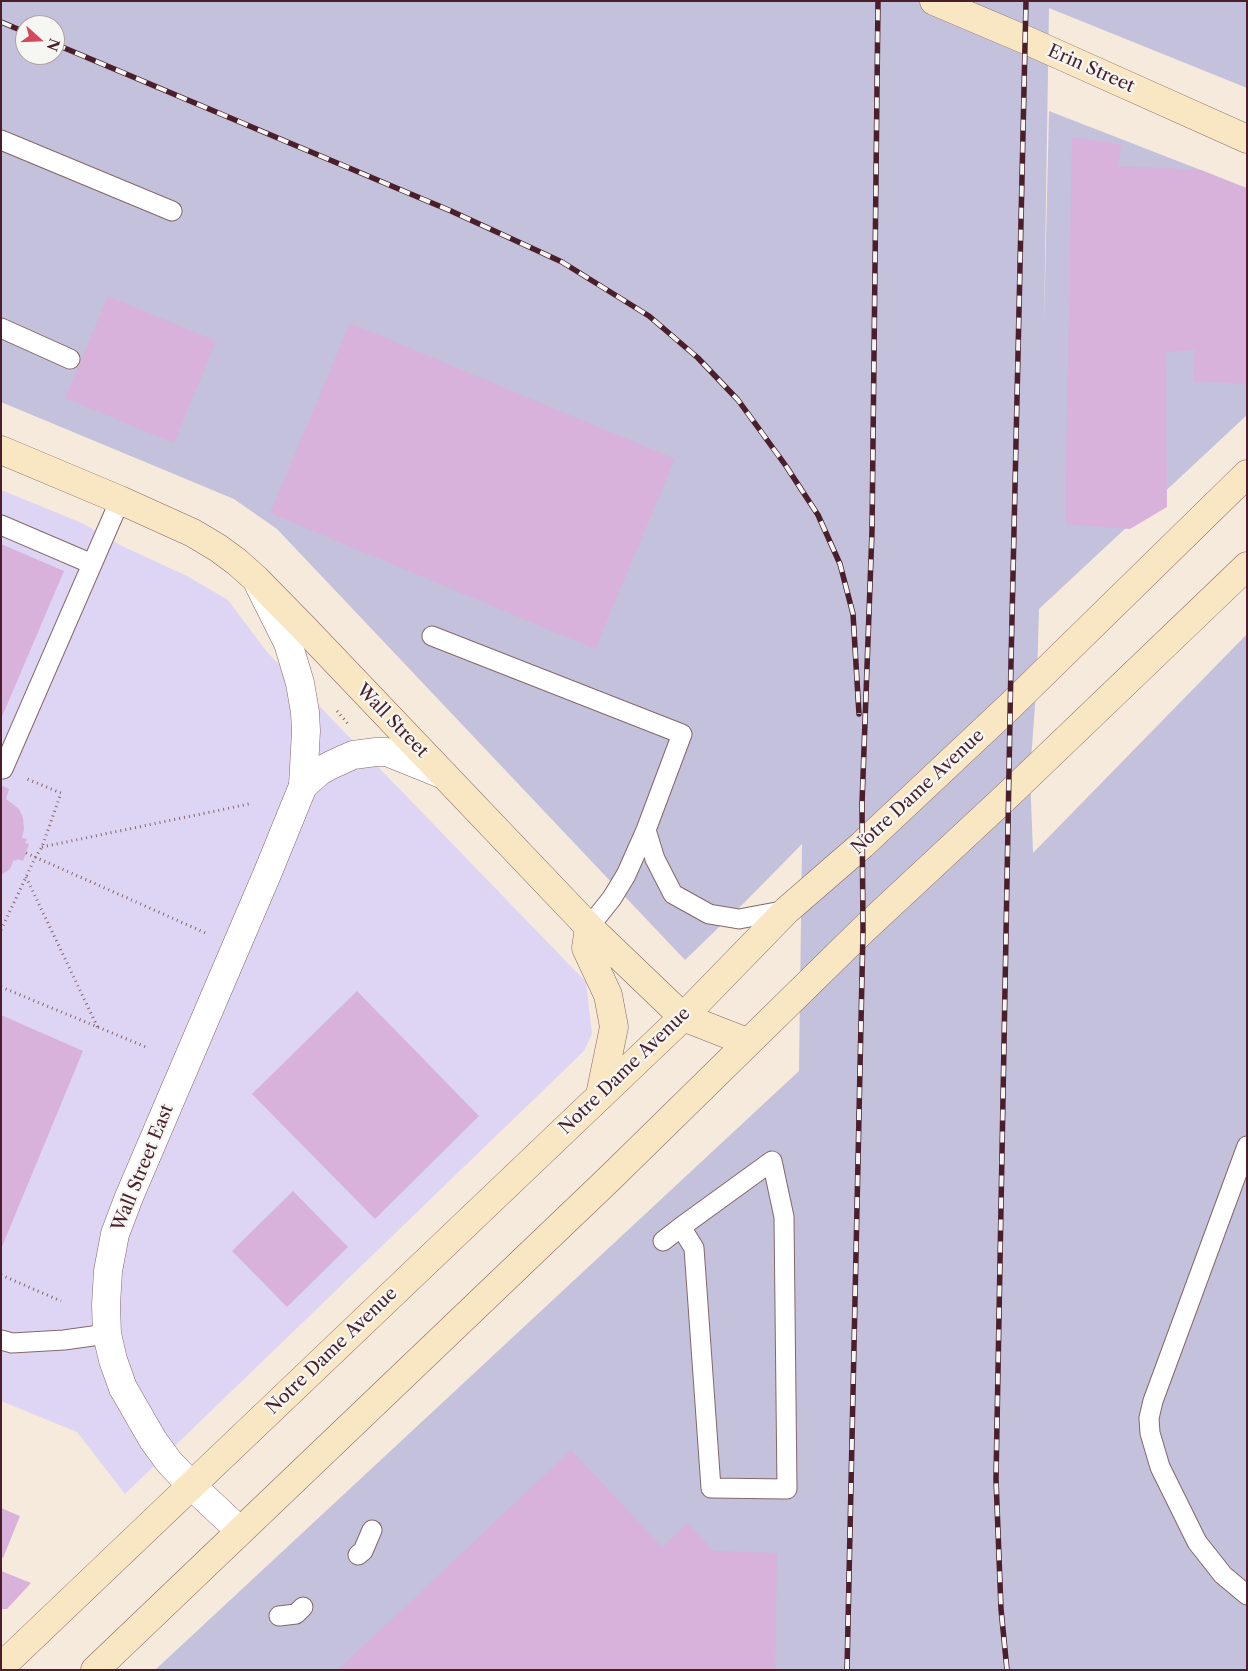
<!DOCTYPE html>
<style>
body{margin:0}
#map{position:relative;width:1248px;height:1671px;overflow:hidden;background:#f5eadb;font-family:"Libre Caslon Text",serif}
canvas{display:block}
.frame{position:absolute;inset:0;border:2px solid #4a1f2b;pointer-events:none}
.north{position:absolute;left:15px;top:15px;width:50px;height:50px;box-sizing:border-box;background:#f6f6f2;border:1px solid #b1a0a2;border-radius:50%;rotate:110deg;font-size:14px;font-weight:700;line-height:20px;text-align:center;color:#4a1f2b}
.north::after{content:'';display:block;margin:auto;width:18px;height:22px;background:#d1495b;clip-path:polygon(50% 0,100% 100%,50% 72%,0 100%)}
</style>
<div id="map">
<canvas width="1248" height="1671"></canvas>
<div class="frame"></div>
<div class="north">N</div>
</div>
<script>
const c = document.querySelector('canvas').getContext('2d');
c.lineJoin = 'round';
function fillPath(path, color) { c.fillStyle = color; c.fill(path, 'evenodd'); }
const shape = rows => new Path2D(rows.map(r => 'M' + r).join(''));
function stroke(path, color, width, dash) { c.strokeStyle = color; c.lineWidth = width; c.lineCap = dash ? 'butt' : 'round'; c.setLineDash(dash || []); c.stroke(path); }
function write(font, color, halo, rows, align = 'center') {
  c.font = font + ' "Libre Caslon Text",serif'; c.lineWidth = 4.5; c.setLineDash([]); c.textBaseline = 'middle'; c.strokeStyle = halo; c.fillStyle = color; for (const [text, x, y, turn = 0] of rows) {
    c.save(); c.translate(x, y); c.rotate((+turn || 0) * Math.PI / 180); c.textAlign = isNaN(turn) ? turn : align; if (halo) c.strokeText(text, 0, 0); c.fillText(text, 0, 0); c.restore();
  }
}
fillPath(shape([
 [1,490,82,523,124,547,187,576,228,600,267,652,586,982,592,1034,584,1051,125,1494,77,1432,1,1401]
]), '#ded5f5');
fillPath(shape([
 [1,1,1247,1,1247,88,1049,8,1044,327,1049,111,1247,188,1247,415,1039,609,1037,678,1030,774,1033,853,1247,634,1247,1670,155,1670,799,1071,802,844,744,903,685,960,277,529,234,499,1,402],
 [25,25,55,25,55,55,25,55]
]), '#c3c1db');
fillPath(shape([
 [1072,137,1121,144,1118,166,1201,170,1247,189,1247,384,1193,381,1195,350,1166,352,1167,507,1130,529,1065,524],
 [108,296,216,341,174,443,65,398],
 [350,323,675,459,595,649,270,513],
 [1,544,64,571,1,719],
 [1,785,9,789,6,799,19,809,23,818,24,829,22,838,27,839,25,843,29,844,23,861,17,859,16,861,14,860,10,869,1,875],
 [357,991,479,1116,375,1219,252,1094],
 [1,1015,83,1051,1,1249],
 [293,1191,348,1247,287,1307,232,1251],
 [571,1450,662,1547,688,1523,713,1551,777,1553,775,1670,338,1670],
 [1,1508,20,1516,3,1558,1,1557],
 [1,1571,31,1583,7,1609,1,1609]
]), '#d8b2db');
const service = shape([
 [1,140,172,211],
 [1,328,70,359],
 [1,525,92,564],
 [432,636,682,734,646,830,626,875,612,898,589,927],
 [3,769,120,500],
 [646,830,655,859,673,894,709,914,739,919,787,910],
 [1247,1146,1153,1401,1149,1418,1150,1433,1160,1467,1197,1542,1223,1575,1247,1595],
 [663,1241,681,1227,772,1161,784,1217,787,1489,711,1488,694,1248,681,1227],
 [1,1340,12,1343,64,1340,107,1334],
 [358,1555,363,1551,372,1530],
 [279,1616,296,1614,303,1607]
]);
const minor = shape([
 [240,1531,191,1485,169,1462,153,1440,123,1388,113,1360,107,1334,106,1305,108,1271,115,1234,129,1197,268,872,303,786]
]);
const tertiary = shape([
 [259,585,288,643,300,683,305,712,306,731,303,786],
 [303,786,320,771,331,765,353,755,376,752,387,752,444,775]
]);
const secondary = shape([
 [934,1,1026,40,1247,139],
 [1,450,120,500,193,533,218,548,237,562,256,579,305,629,589,927,683,1017,747,1042],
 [589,927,586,948,608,995,614,1027,600,1095],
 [1,1667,683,1017,787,910,862,845,1010,706,1247,474],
 [95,1670,609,1179,863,930,1008,795,1247,566]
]);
stroke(service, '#866669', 21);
stroke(minor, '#866669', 29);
stroke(tertiary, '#866669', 29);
stroke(secondary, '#866669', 29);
stroke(shape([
 [337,711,349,725],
 [42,847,249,804],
 [26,853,208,934],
 [26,877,98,1028],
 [1,930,35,858,42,847,61,793,27,779],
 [1,987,146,1047],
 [1,1275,61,1301]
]), '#866669', 3, [1, 4]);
stroke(service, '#fff', 19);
stroke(minor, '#fff', 28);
stroke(tertiary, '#fff', 28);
stroke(secondary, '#f9e7c3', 28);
const rail = shape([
 [1,22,25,32],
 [55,44,451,211,562,262,649,316,698,358,738,400,786,466,818,515,840,564,853,614,859,714],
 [847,1670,863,930,862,804,872,531,878,1],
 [1007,1670,1001,1609,996,1479,1011,663,1026,1]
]);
stroke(rail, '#4a1f2b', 5.5);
stroke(rail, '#f6f6f2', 4, [11]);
write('18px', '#4a1f2b', '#f6f6f2', [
 ["Erin Street",1091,69,24],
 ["Wall Street",392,721,46],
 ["Notre Dame Avenue",918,792,-43],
 ["Notre Dame Avenue",625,1071,-44],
 ["Wall Street East",143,1168,-68],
 ["Notre Dame Avenue",332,1351,-44]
]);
</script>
